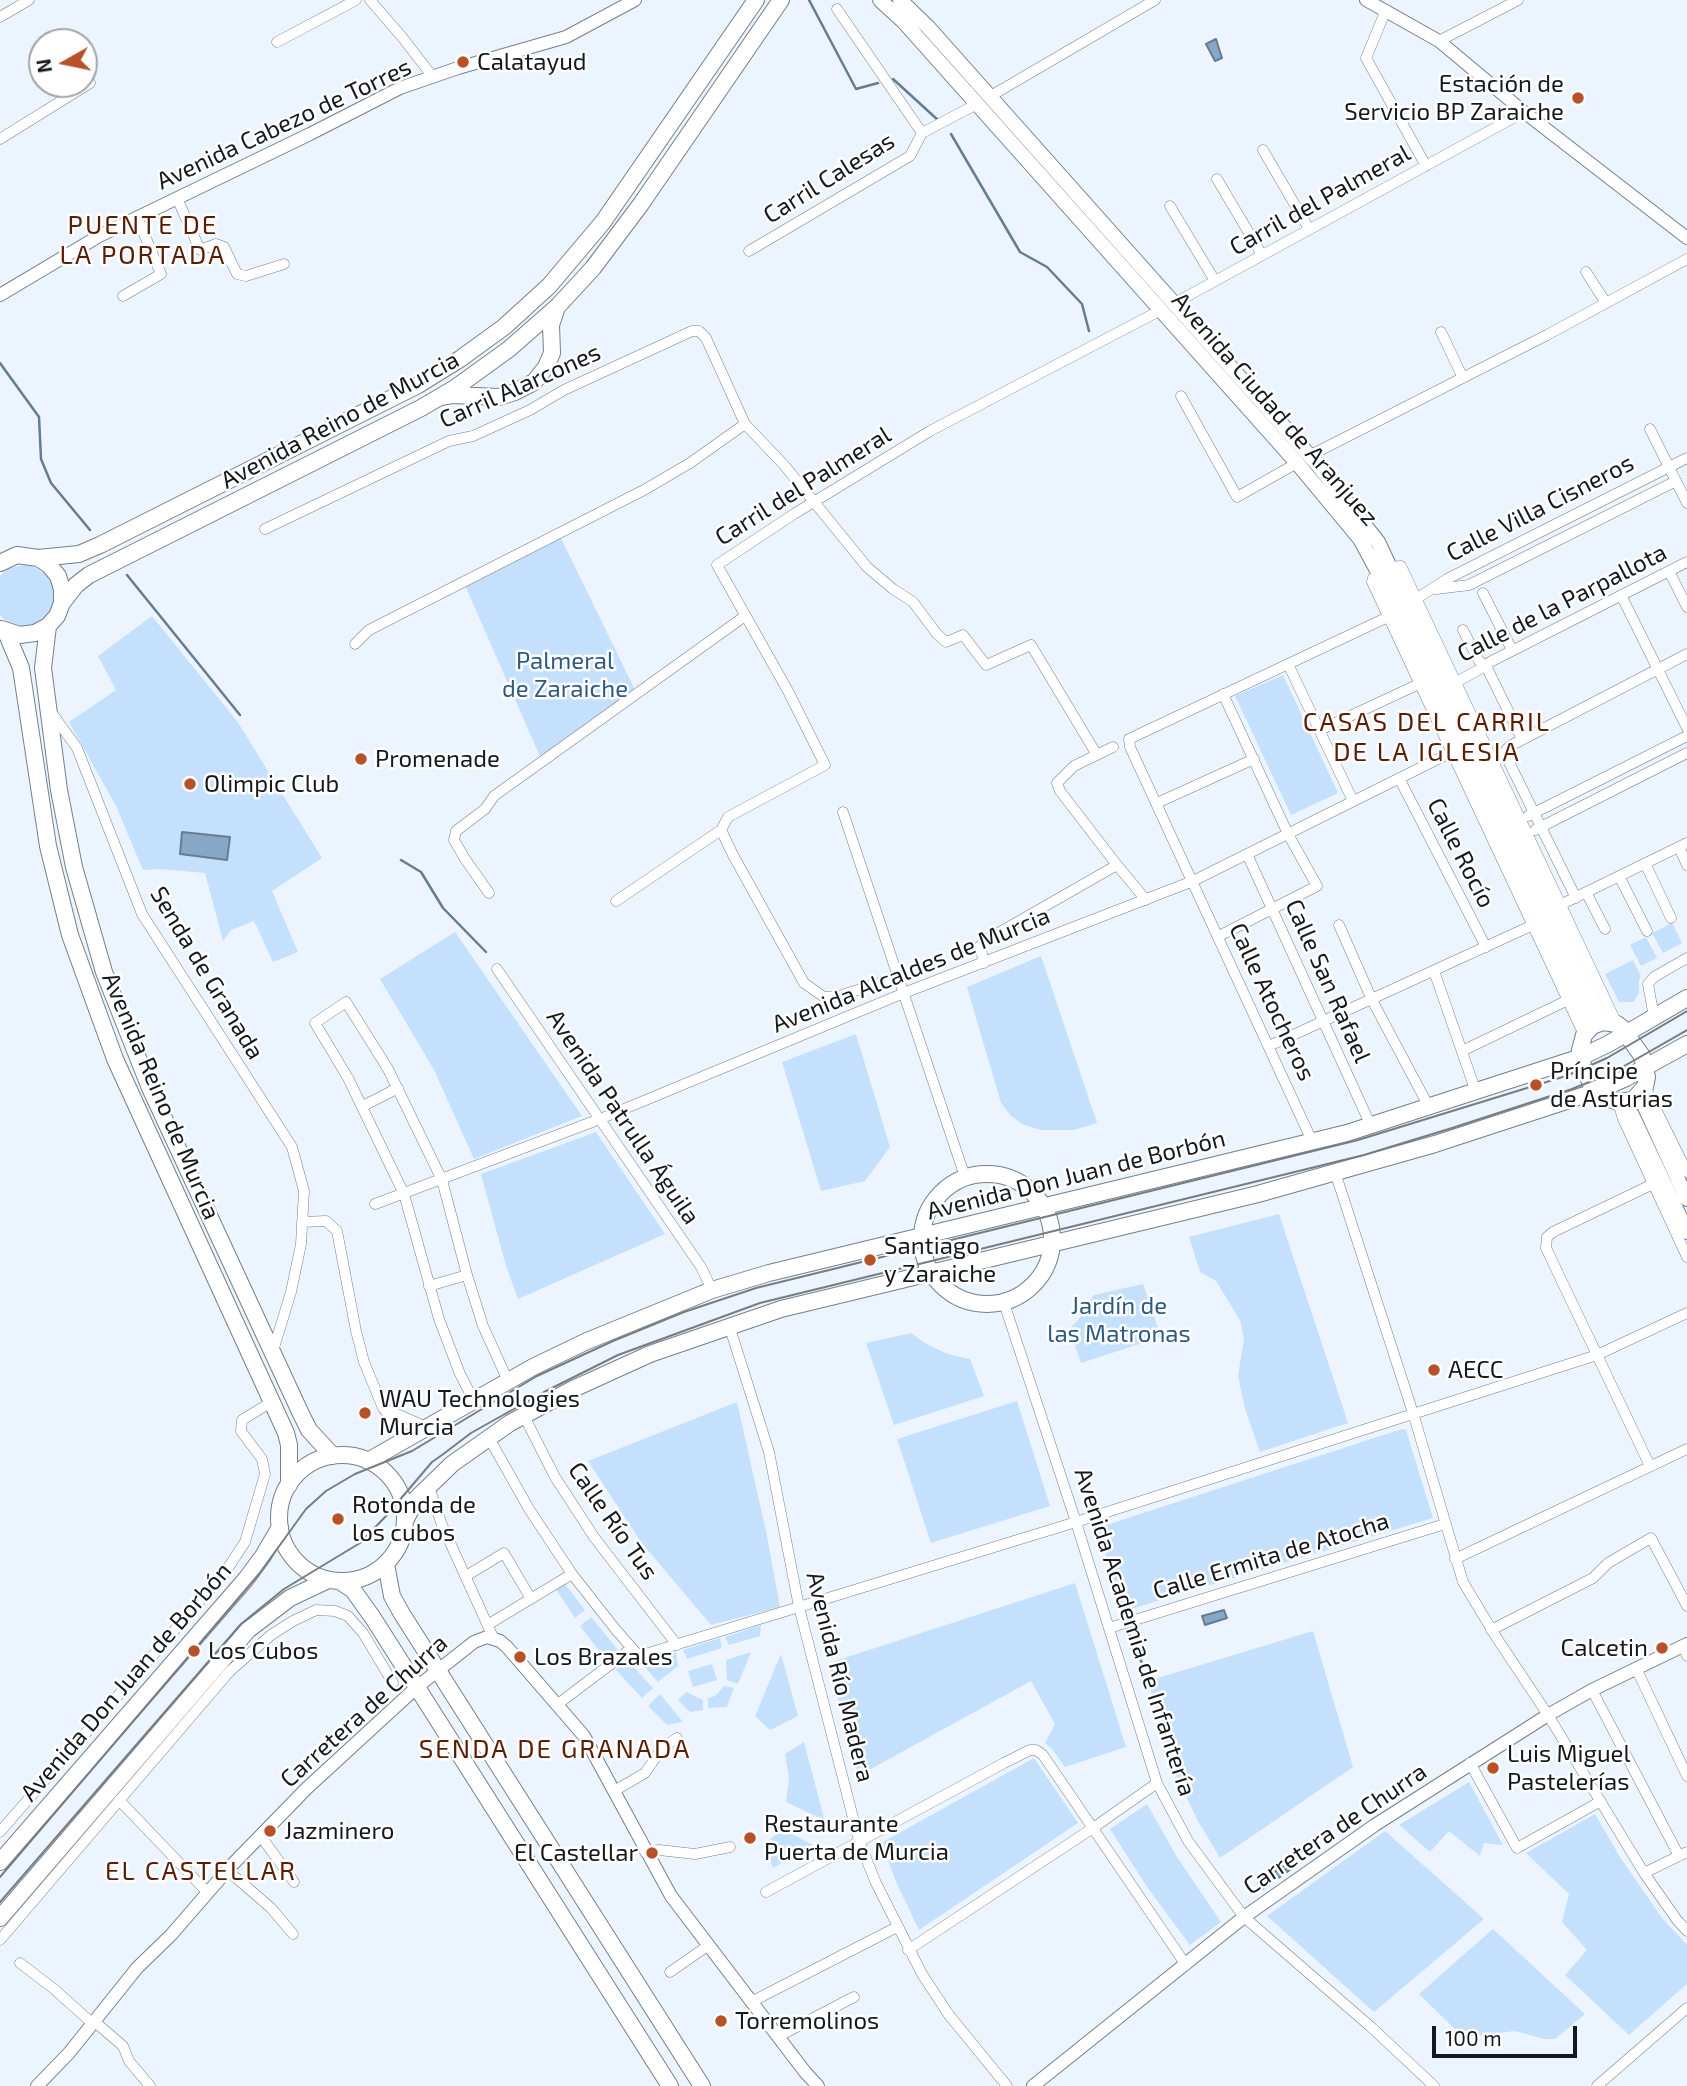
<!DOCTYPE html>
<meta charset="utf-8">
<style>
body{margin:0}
#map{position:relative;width:1687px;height:2086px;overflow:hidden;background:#ecf5ff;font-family:"Exo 2",sans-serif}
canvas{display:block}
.north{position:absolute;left:28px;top:28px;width:70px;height:70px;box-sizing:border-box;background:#fff;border:2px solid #a1a3a5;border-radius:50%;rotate:261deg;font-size:19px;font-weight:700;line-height:28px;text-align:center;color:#15191d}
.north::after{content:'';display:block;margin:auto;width:24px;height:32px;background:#b75127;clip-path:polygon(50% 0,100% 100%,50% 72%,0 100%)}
.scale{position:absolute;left:1432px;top:2026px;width:145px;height:32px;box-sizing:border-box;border:4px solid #15191d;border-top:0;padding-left:9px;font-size:21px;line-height:24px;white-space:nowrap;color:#15191d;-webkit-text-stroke:5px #fff;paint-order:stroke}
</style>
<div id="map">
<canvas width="1687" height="2086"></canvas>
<div class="north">N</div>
<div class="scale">100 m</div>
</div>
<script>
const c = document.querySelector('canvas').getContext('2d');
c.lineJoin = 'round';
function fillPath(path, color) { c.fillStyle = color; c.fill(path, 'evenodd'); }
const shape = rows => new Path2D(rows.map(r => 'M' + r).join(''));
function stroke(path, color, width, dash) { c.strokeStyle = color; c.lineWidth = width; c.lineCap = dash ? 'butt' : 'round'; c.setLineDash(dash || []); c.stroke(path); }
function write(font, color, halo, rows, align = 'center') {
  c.font = font + ' "Exo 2",sans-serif'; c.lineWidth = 5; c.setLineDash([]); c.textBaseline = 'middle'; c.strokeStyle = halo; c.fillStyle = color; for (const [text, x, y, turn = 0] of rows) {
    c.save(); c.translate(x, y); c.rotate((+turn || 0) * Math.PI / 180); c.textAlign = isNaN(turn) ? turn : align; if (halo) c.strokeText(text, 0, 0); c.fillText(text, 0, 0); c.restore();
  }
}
fillPath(shape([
 [559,534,637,694,542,761,464,583],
 [24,565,32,566,47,575,52,583,55,599,53,607,43,620,36,624,21,626,6,621,0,615,0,576,7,569],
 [152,616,237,721,322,858,272,891,298,952,273,962,254,921,231,930,223,941,205,873,160,869,143,870,115,804,69,722,116,690,98,656],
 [1283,675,1338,793,1291,815,1235,696],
 [1672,923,1682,943,1663,953,1652,933],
 [455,932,582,1116,474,1159,433,1068,380,979],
 [1646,937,1657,958,1641,966,1630,945],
 [1041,956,1097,1123,1074,1130,1041,1130,1024,1125,1011,1116,1001,1103,967,987],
 [1633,960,1641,976,1639,981,1639,992,1634,1002,1619,1002,1605,974],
 [856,1034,890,1147,865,1181,821,1191,782,1062],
 [596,1132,665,1234,518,1299,506,1266,481,1174],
 [1279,1214,1348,1423,1260,1452,1245,1409,1238,1376,1244,1339,1240,1320,1216,1281,1200,1272,1189,1237],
 [1143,1284,1161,1337,1081,1363,1069,1329,1079,1319,1094,1295],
 [911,1333,928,1345,948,1354,970,1359,984,1396,894,1425,866,1343],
 [1017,1401,1050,1506,931,1543,897,1439],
 [737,1402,767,1536,780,1607,711,1625,641,1542,588,1461],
 [1402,1429,1406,1430,1433,1518,1124,1611,1097,1528],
 [1075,1583,1126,1747,1065,1767,1052,1749,1045,1743,1055,1724,1031,1681,858,1776,829,1663],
 [565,1584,585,1610,575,1618,556,1589],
 [591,1617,619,1651,607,1661,580,1626],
 [761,1625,760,1636,729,1645,725,1637],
 [1313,1631,1353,1767,1220,1858,1198,1821,1173,1769,1148,1681],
 [720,1638,722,1648,687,1659,683,1650],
 [676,1652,678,1666,658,1682,641,1663],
 [751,1652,738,1684,727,1680,726,1660],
 [781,1654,798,1716,770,1730,755,1716],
 [627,1660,653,1688,642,1698,615,1669],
 [712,1664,717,1680,693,1687,688,1671],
 [724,1686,734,1688,727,1707,708,1708,708,1698,715,1696],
 [686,1692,703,1700,703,1710,690,1712,678,1700],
 [660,1694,683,1722,667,1725,648,1706],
 [804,1742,824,1818,822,1819,786,1802,789,1778,785,1754],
 [1034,1758,1078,1823,919,1930,897,1884,881,1843],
 [1469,1782,1503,1845,1484,1843,1480,1856,1449,1831,1430,1852,1399,1825],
 [1147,1804,1177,1857,1221,1922,1190,1945,1147,1887,1110,1829],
 [1595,1814,1620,1857,1662,1918,1687,1945,1687,1984,1629,2035,1565,1975,1587,1950,1562,1922,1569,1894,1526,1853],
 [1385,1831,1484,1919,1374,2012,1267,1916],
 [788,1832,813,1845,773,1868,767,1848,769,1840,778,1833],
 [1493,1929,1585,2014,1555,2039,1545,2039,1515,2031,1463,2037,1419,1994]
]), '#c4e0fd');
const water = shape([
 [1216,39,1222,58,1215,61,1206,44,1216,39],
 [182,832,230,837,227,860,180,854,182,832],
 [1224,1610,1227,1618,1205,1625,1202,1616,1224,1610],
 [1292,1863,1294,1867,1263,1889,1258,1883,1283,1866,1284,1871,1292,1863]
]);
fillPath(water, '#88a6c6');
stroke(water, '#667c93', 2);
stroke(shape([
 [809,0,856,89,878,83],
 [893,79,939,121],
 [951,134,1020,252,1047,267,1082,304,1089,331],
 [0,363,39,417,41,459,51,483,90,530],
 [127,575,240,715],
 [401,860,421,872,443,908,486,952],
 [1125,1625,1142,1663]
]), '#667c93', 2.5);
const minor = shape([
 [370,0,402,37,433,77],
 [837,9,922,133],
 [1386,10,1366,58,1426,166],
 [0,17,29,0],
 [1439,41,1518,0],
 [277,42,356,0],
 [989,97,1155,0],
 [0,139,90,83,84,72],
 [1263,150,1309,229],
 [1217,179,1262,255],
 [177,198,200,250,216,244,224,247,237,274,246,276,284,264],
 [1170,206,1215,281],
 [749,251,910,156,922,133,977,104],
 [1586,272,1606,303],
 [123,296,161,274,137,217],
 [1173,304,1524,112],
 [1441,332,1463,378],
 [1181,396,1237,497,1297,463],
 [1650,429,1687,503],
 [1309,456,1547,335,1687,259],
 [265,529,449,441,473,436,530,410,564,390,692,331,699,331,706,338,745,424,784,465,867,567,893,589,913,602,937,634,946,642,963,635,986,665,1031,645,1097,755],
 [1669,571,1687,607],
 [1436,589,1469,585,1676,481],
 [1483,593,1512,650],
 [1621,595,1687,728],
 [1463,630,1479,661,1486,666,1522,739],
 [355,644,369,630,644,490,690,463,745,424],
 [1288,664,1353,801],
 [1456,682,1486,666,1490,662,1687,562],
 [51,712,77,748,142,914,292,1147,304,1191,301,1244,291,1292,273,1351],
 [1320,730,1419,684],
 [1399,778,1486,947],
 [1157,803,1254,759],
 [843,812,965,1177],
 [1528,816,1687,736],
 [1535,830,1687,753],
 [1679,847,1687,865],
 [1247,854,1371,1126],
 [1645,863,1671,918],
 [1117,865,1146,900],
 [1619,876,1647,931],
 [1586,892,1605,929],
 [489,893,465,859,454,840,456,831,485,809,494,796,745,616],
 [1576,898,1506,756,1506,750,1510,746,1687,654],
 [616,901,721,830],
 [1560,905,1687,843],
 [1339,925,1372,1000,1429,1107],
 [1219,936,1317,886,1288,834,1223,694],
 [984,963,980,946,986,940,1117,865,1060,791,1057,783,1074,766,1113,747],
 [497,969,701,1267,712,1290],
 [1434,971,1476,1092],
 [898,977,839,996,824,997,804,983,733,855,721,830,728,817,825,765,788,691,717,565,794,514,930,431,1161,310],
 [1654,1017,1648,984,1654,977,1687,958],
 [1584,1035,1372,582,1373,578,1391,567,1401,566,1617,1024],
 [1269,1046,1533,925],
 [1462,1051,1568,1000],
 [1645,1087,1687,1172],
 [1618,1102,1623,1119,1687,1257],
 [363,1106,398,1088],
 [1312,1141,1130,747,1129,739,1388,617,1447,579,1687,458],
 [1335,1172,1413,1413,1463,1582,1498,1640,1548,1715,1644,1873,1677,1920,1687,1931],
 [375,1204,600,1119,904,993,1193,881,1452,752],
 [302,1222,326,1221,337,1231,356,1331,364,1362,383,1408,399,1428,404,1440],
 [429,1286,467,1275],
 [1004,1303,1076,1522,1157,1783,1188,1841,1244,1917,1371,2027,1434,2086],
 [729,1325,769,1452,799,1607,859,1841,876,1883,922,1974,949,2015,1007,2086],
 [474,1401,460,1374,439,1319,404,1194,348,1078,315,1023,346,1002,388,1069,442,1180,467,1275,483,1326,508,1381],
 [390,1411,427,1427],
 [524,1416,555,1477,594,1537,677,1645],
 [489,1438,529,1509,572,1574,616,1630,639,1656,1076,1522,1597,1355,1687,1313],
 [1650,1466,1546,1248,1547,1237,1553,1232,1653,1184],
 [429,1487,442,1525,493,1637],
 [1455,1559,1687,1449],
 [466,1576,504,1553,531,1599],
 [489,1624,572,1574],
 [1109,1628,1445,1524],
 [1491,1630,1593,1578,1608,1563,1651,1538,1687,1606],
 [1683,1646,1687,1656],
 [1636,1668,1687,1776],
 [1592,1690,1679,1856],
 [558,1704,632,1648],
 [1470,1763,1517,1848,1601,1801],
 [616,1790,645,1773,662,1748,677,1738],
 [119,1800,208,1893],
 [0,1832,226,1571,245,1542,265,1474,262,1459,241,1431,242,1420,273,1401],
 [260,1835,294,1882],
 [645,1852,659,1850,695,1854,730,1847],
 [227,1870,271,1908,293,1934],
 [1644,1873,1687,1852],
 [766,1892,1004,1763,1030,1750,1036,1750,1043,1755,1186,1965],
 [0,1940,230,1671,271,1635,293,1621,316,1610,335,1611,348,1616,363,1633,393,1683],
 [908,1950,1093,1828,1157,1783],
 [20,1963,54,1989,93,2024],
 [670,1972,709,1945],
 [753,2001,897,1927],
 [95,2022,123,2046,129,2061,150,2086],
 [779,2036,854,1997],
 [1597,2086,1687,2008]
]);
const tertiary = shape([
 [1366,0,1439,41,1524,112,1687,238],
 [0,295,99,236,310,134,400,88,458,68,566,37,635,0],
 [37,2086,69,2053,137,1968,171,1935,230,1867,307,1788,417,1687,474,1642,487,1637,500,1641,507,1647,584,1736,671,1896,805,2072,818,2086],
 [1033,2086,1244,1917,1375,1825,1548,1715,1592,1690,1687,1644]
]);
const secondary = shape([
 [880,0,903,21,1297,463,1360,539,1379,574,1592,1026],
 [900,0,928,27,1317,464,1378,542,1603,1022],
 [1639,1094,1687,1199],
 [1618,1102,1632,1115,1687,1232]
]);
const primary = shape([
 [442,397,453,395,499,397,515,392,534,382,546,367,552,353,551,325,557,307],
 [38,558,79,554,100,545,418,385,460,359,504,327,549,286,603,222,756,0],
 [0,563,17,555,38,558,49,565,58,576,62,589,62,603,57,616,48,626,35,633,20,635,1,629],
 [62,603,76,585,89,575,421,408,455,388,509,349,558,306,593,268,641,204,781,0],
 [48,626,43,668,59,790,74,867,104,972,150,1088,301,1414,309,1430,333,1456],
 [6,632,21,668,48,846,70,935,115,1059,286,1433,289,1445,289,1485],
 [1603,1022,1617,1024,1622,1028,1642,1056,1647,1077,1645,1087,1633,1100,1618,1102,1603,1097,1591,1084,1583,1066,1580,1050,1584,1035,1592,1026,1603,1022],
 '922 1239a65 65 0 1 1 130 0a65 65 0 1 1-130 0Z',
 '279 1518a63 63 0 1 1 126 0a63 63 0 1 1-126 0Z',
 [368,1461,533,1367,587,1341,712,1290,769,1273,1347,1133,1581,1057,1608,1044,1687,998],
 [405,1521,416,1499,452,1464,510,1423,573,1389,650,1354,781,1309,1258,1194,1435,1144,1597,1091,1626,1078,1687,1044],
 [386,1564,392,1596,402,1614,702,2086],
 [341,1582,353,1590,373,1618,670,2086],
 [0,1862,246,1579,263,1556,280,1527],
 [0,1918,248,1630,290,1598,328,1580]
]);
stroke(minor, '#757f89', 11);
stroke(tertiary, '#757f89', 14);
stroke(secondary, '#757f89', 16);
stroke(primary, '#757f89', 18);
stroke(minor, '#fff', 10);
stroke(tertiary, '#fff', 12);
stroke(secondary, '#fff', 14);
stroke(primary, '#fff', 16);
stroke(shape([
 [0,1877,259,1574,306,1509,326,1491,355,1474,412,1451,537,1376,613,1341,684,1312,756,1288,1358,1140,1566,1076,1607,1058,1687,1011],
 [0,1902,241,1624,284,1589,360,1543,386,1516,432,1462,442,1455,471,1433,544,1392,618,1355,760,1303,1364,1155,1452,1128,1572,1089,1612,1073,1687,1030]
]), '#767d83', 2);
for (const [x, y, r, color] of [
 [463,62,7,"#b75127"],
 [1578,98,7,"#b75127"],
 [361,759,7,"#b75127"],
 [190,784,7,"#b75127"],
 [1536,1085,7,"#b75127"],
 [870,1260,7,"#b75127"],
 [1434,1370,7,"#b75127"],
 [365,1413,7,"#b75127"],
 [338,1519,7,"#b75127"],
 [1662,1648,7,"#b75127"],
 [194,1651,7,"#b75127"],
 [520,1657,7,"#b75127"],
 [1493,1768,7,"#b75127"],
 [270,1831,7,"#b75127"],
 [750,1838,7,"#b75127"],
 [652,1853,7,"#b75127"],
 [721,2021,7,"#b75127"]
]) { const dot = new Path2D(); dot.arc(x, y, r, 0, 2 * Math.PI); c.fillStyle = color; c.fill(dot); stroke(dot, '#fff', 2.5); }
write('24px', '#15191d', '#fff', [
 ["Calatayud",477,62],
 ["Estación de",1564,84,"right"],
 ["Servicio BP Zaraiche",1564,112,"right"],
 ["Promenade",375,759],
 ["Olimpic Club",204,784],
 ["Príncipe",1550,1071],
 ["de Asturias",1550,1099],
 ["Santiago",884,1246],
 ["y Zaraiche",884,1274],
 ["AECC",1448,1370],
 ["WAU Technologies",379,1399],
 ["Murcia",379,1427],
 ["Rotonda de",352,1505],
 ["los cubos",352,1533],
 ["Calcetin",1648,1648,"right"],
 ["Los Cubos",208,1651],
 ["Los Brazales",534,1657],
 ["Luis Miguel",1507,1754],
 ["Pastelerías",1507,1782],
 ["Restaurante",764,1824],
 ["Puerta de Murcia",764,1852],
 ["Jazminero",284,1831],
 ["El Castellar",638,1853,"right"],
 ["Torremolinos",735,2021]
], 'left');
write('24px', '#15191d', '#fff', [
 ["Avenida Cabezo de Torres",284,124,-25],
 ["Carril Calesas",829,178,-32],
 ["Carril del Palmeral",1320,200,-29],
 ["Carril Alarcones",520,386,-24],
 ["Avenida Ciudad de Aranjuez",1275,409,49],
 ["Avenida Reino de Murcia",340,420,-28],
 ["Carril del Palmeral",803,486,-32],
 ["Calle Villa Cisneros",1540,508,-27],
 ["Calle de la Parpallota",1562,603,-27],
 ["Calle Rocío",1461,853,63],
 ["Avenida Alcaldes de Murcia",911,970,-22],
 ["Senda de Granada",207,973,59],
 ["Calle San Rafael",1328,981,66],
 ["Calle Atocheros",1272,1002,65],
 ["Avenida Reino de Murcia",161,1096,67],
 ["Avenida Patrulla Águila",623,1117,56],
 ["Avenida Don Juan de Borbón",1076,1175,-14],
 ["Calle Río Tus",613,1521,55],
 ["Calle Ermita de Atocha",1271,1556,-17],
 ["Avenida Academia de Infantería",1135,1632,72],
 ["Avenida Río Madera",840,1677,76],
 ["Avenida Don Juan de Borbón",126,1682,-49],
 ["Carretera de Churra",364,1711,-42],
 ["Carretera de Churra",1335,1829,-34]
]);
write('24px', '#2e5986', '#fff', [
 ["Palmeral",565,661],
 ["de Zaraiche",565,689],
 ["Jardín de",1119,1306],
 ["las Matronas",1119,1334]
]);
c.letterSpacing = '2px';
write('26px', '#5c1c00', '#fff', [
 ["PUENTE DE",143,225],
 ["LA PORTADA",143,255],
 ["CASAS DEL CARRIL",1427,722],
 ["DE LA IGLESIA",1427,752],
 ["SENDA DE GRANADA",555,1749],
 ["EL CASTELLAR",201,1871]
]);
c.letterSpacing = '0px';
</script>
